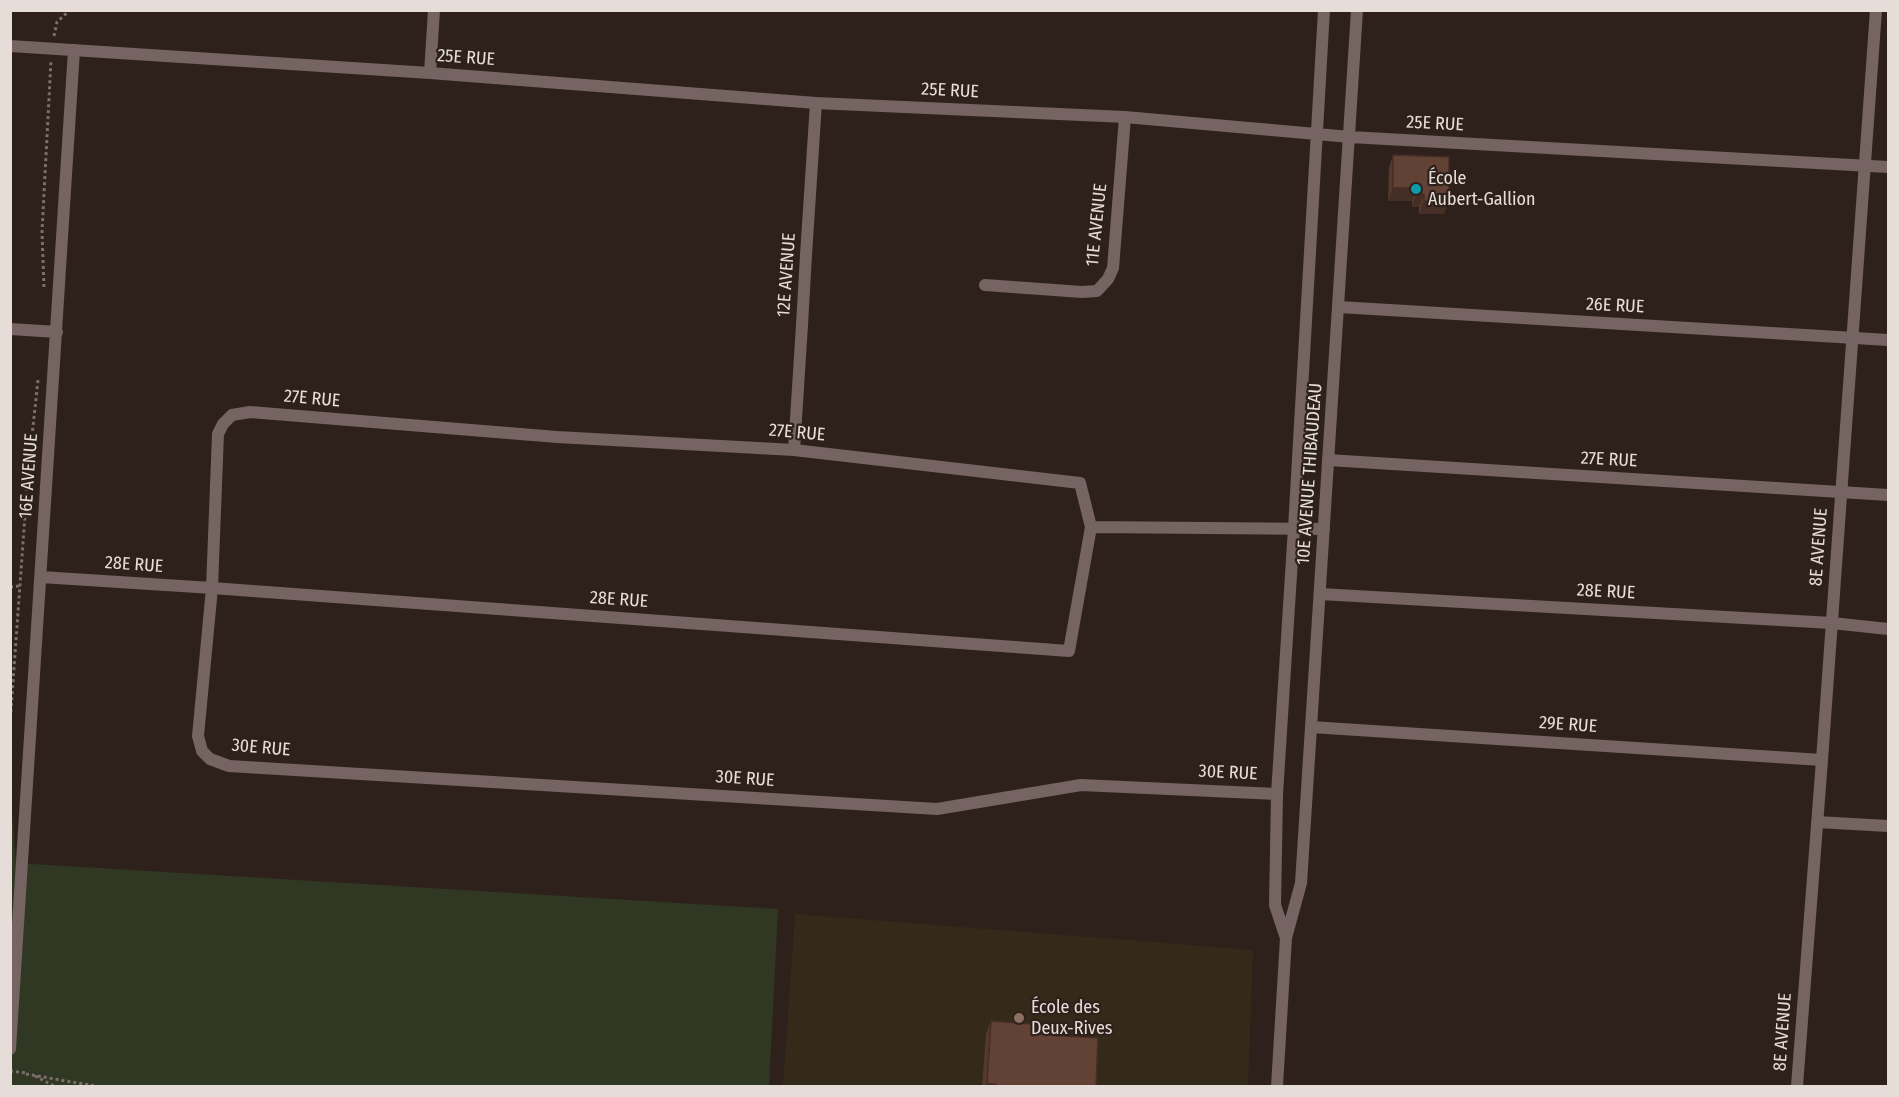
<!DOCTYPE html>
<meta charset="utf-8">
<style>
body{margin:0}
#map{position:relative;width:1899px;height:1097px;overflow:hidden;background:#2e211c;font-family:"Fira Sans Condensed",sans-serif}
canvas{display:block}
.frame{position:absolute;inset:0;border:12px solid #e6ddd9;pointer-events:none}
</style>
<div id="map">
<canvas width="1899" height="1097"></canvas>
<div class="frame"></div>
</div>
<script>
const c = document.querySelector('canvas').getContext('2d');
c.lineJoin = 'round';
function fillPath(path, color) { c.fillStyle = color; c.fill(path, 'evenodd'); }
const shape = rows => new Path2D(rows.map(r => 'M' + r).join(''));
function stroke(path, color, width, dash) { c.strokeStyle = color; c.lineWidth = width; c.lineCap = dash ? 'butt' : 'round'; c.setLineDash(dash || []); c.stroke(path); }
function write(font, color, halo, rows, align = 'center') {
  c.font = font + ' "Fira Sans Condensed",sans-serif'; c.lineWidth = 4.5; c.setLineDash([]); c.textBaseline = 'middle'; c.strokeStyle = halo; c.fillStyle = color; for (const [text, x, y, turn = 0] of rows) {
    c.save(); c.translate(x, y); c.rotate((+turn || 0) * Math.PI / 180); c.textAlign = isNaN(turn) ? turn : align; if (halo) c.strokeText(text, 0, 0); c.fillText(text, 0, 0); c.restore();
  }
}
fillPath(shape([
 [795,914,1253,950,1248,1086,783,1086]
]), '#342a1a');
fillPath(shape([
 [10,786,16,863,778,909,769,1086,11,1086]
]), '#303723');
stroke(shape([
 [54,36,57,22,70,10],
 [44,287,42,232,51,60],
 [10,587,19,586],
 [10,724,28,473,38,380],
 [10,1071,26,1073],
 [26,1074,95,1086],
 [35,1076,54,1086]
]), '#7a6f6a', 3, [3, 3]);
stroke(shape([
 [802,325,806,255]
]), '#756461', 12);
stroke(shape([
 [430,73,434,10],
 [806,255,816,103],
 [985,285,1082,292,1097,291,1108,279,1113,268,1125,117],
 [1339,307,1888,340],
 [10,329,57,332],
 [794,450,802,325],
 [1328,460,1888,495],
 [41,577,212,588,1069,651,1091,527],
 [1320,594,1832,623,1888,629],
 [1311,727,1822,760],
 [1277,794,1081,785,937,809,229,766,210,759,202,751,198,736,212,588,218,434,223,424,232,415,250,412,557,437,794,450,1080,483,1091,527,1324,529],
 [1817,822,1888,826],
 [10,1049,74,50],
 [1797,1086,1822,760,1876,10]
]), '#756461', 12);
stroke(shape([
 [10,46,430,73,816,103,1125,117,1350,137,1888,167],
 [1286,938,1275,905,1277,794,1294,528,1324,10],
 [1277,1086,1286,938,1301,883,1357,10]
]), '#756461', 12);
fillPath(shape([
 [1393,155,1444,214,1419,214,1419,207,1412,207,1412,201,1388,201,1389,168],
 [991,1021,1034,1034,1096,1086,982,1086,986,1034]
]), '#55392e');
fillPath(shape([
 [1393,188,1416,188,1412,201,1388,201],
 [1416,194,1424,194,1419,207,1412,207],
 [1424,201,1449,202,1444,214,1419,214],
 [987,1084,996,1084,995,1086,985,1086]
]), '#452e26');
const building = shape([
 [1393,155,1449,157,1449,202,1424,201,1424,194,1416,194,1416,188,1393,188,1393,155],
 [991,1021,1032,1024,1034,1034,1098,1038,1096,1086,996,1086,996,1084,987,1084,991,1021]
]);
fillPath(building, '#634236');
stroke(building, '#452e26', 1.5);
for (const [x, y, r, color] of [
 [1416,189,6,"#0f9aa8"],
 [1019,1018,6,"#8d6e63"]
]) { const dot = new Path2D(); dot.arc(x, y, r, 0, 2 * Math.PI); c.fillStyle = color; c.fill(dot); stroke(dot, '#2e211c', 2); }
write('18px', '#e6ddd9', '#2e211c', [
 ["25E RUE",466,58,4],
 ["25E RUE",950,91,3],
 ["25E RUE",1435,124,3],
 ["11E AVENUE",1097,225,-84],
 ["12E AVENUE",787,275,-86],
 ["26E RUE",1615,306,3],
 ["27E RUE",312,399,5],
 ["27E RUE",797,433,5],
 ["27E RUE",1609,460,3],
 ["10E AVENUE THIBAUDEAU",1310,474,-86],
 ["16E AVENUE",29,476,-86],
 ["8E AVENUE",1819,547,-86],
 ["28E RUE",134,565,4],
 ["28E RUE",1606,592,3],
 ["28E RUE",619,600,4],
 ["29E RUE",1568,725,4],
 ["30E RUE",261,748,5],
 ["30E RUE",1228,773,3],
 ["30E RUE",745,779,4],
 ["8E AVENUE",1783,1032,-86]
]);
write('18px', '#e6ddd9', '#2e211c', [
 ["École",1428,179],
 ["Aubert-Gallion",1428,200],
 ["École des",1031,1008],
 ["Deux-Rives",1031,1029]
], 'left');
</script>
